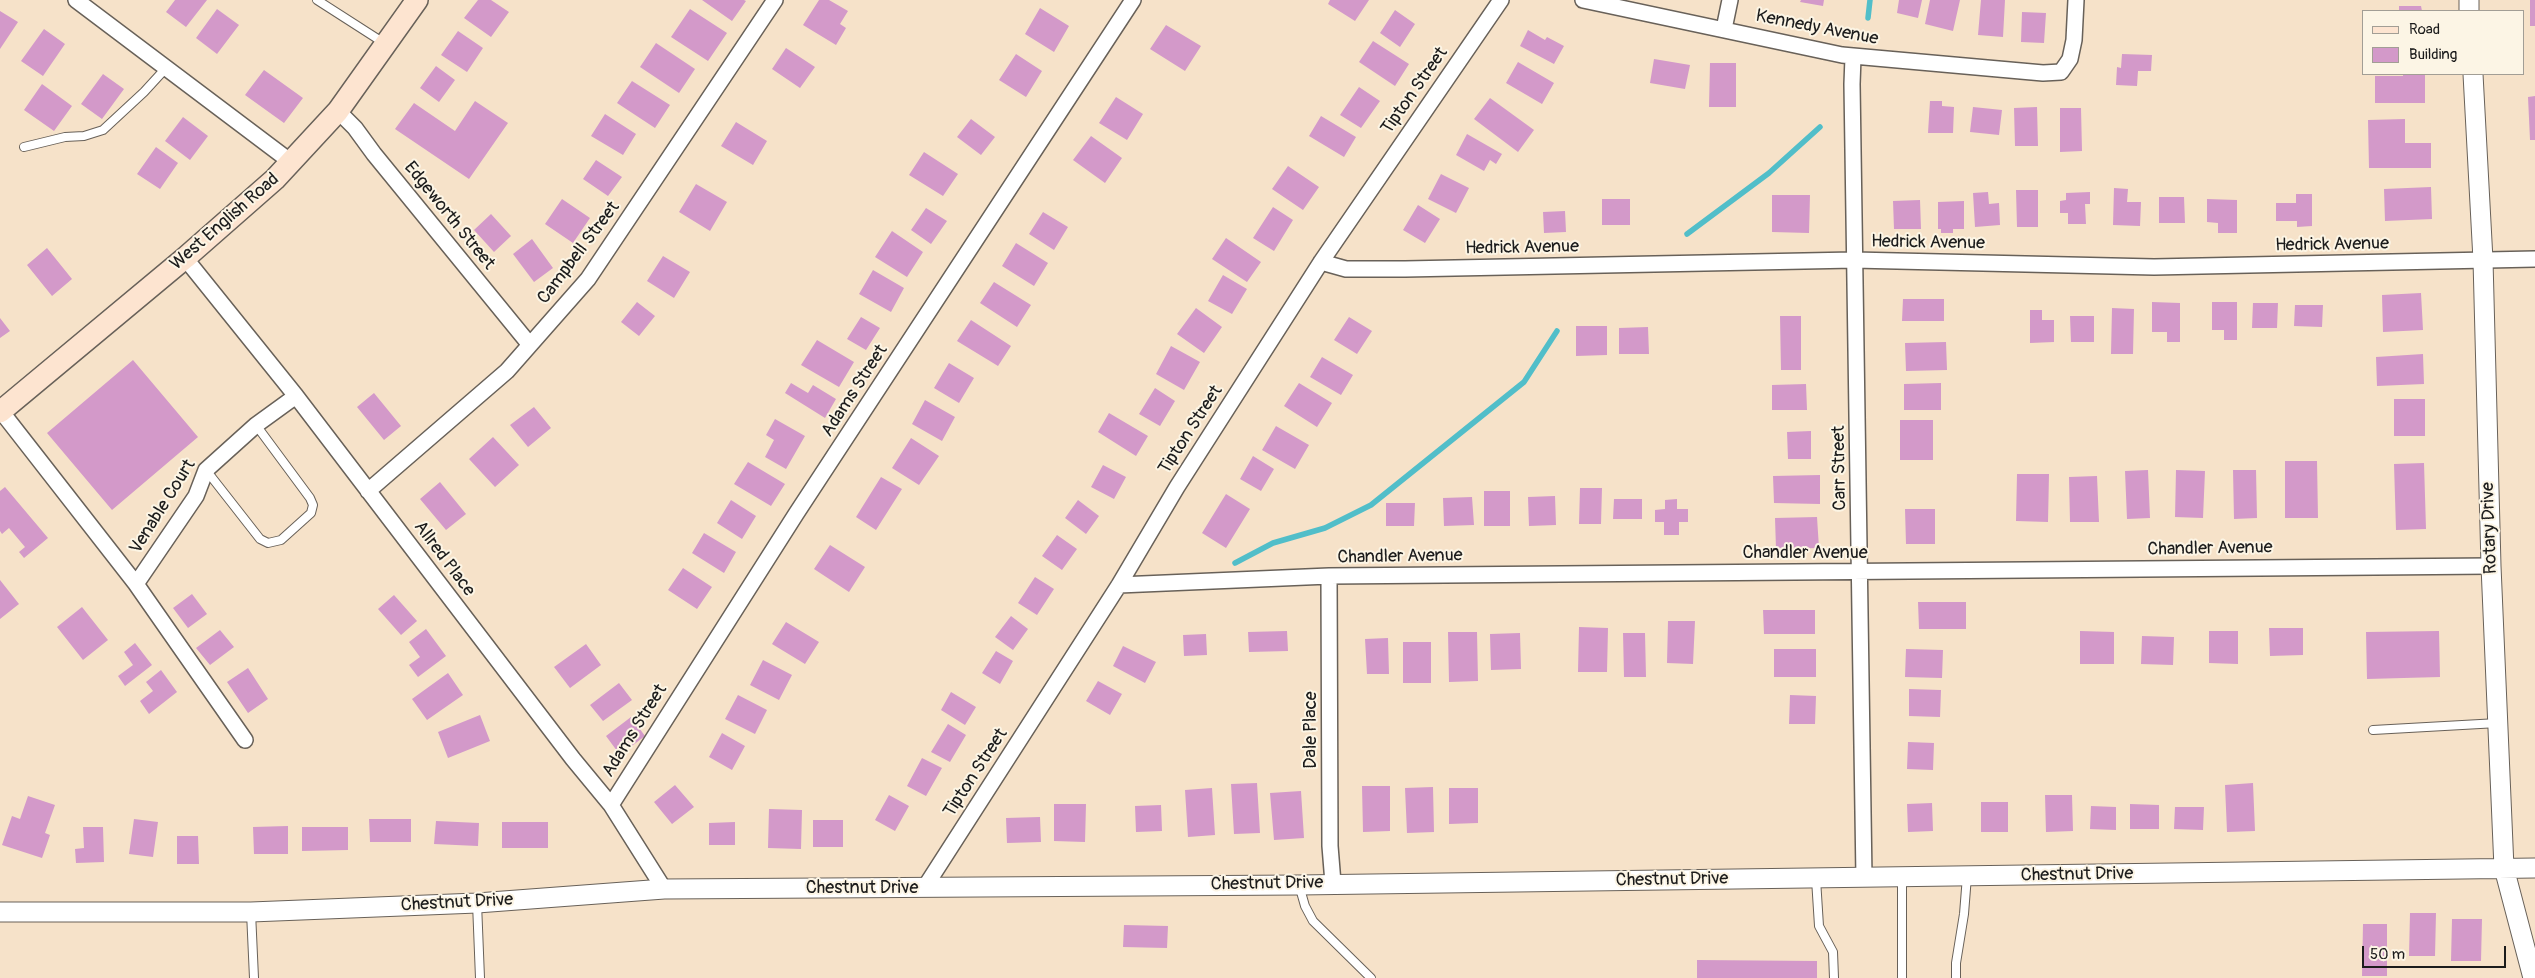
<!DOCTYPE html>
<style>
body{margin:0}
#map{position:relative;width:2535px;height:978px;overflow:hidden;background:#f6e2c9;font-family:Pangolin,sans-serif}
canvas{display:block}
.legend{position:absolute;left:2362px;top:10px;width:162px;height:65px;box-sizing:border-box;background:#fcf5e5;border:1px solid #a29e95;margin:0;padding:6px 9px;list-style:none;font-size:15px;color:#1c1c1c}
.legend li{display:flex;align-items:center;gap:10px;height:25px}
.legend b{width:25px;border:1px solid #a29e95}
.scale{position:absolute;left:2362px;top:946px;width:144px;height:22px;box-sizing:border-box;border:2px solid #1c1c1c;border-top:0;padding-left:6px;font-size:15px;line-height:18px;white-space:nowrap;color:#1c1c1c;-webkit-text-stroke:4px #fcf5e5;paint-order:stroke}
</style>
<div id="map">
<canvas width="2535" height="978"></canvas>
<ul class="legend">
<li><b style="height:6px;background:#fde4d0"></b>Road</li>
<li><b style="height:14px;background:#d399c9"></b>Building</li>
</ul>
<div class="scale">50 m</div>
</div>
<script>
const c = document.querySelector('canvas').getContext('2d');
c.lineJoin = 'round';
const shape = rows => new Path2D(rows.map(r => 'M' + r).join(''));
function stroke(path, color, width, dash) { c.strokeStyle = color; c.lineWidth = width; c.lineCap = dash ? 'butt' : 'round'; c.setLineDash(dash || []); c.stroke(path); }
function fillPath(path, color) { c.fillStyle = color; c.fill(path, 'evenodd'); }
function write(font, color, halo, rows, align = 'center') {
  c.font = font + ' Pangolin,sans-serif'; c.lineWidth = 4; c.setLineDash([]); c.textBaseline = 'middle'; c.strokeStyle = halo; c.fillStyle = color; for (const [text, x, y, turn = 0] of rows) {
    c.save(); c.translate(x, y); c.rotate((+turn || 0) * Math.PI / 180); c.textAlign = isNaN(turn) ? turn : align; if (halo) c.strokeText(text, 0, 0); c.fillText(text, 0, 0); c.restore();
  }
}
stroke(shape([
 [1868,18,1870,0],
 [1687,234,1769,173,1820,127],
 [1235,563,1273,543,1325,528,1371,505,1524,382,1557,331]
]), '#51bec9', 5.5);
fillPath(shape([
 [175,0,207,0,186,27,166,12],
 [478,0,491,0,509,12,491,37,464,18],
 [702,0,744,0,746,1,732,21],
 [819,0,829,0,848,11,840,24,846,28,836,45,803,25],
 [1330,0,1369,0,1355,21,1328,4],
 [1801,0,1824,0,1823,6,1800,2],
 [1899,0,1922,0,1918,18,1897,13],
 [1930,0,1960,0,1953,31,1925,24],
 [1981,0,2005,0,2003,37,1978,35],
 [2530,0,2535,0,2535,26,2530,26],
 [2399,6,2421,6,2422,11,2399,11],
 [1040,8,1069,26,1054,52,1025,34],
 [217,9,239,25,217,54,196,38],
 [690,9,727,33,708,61,671,37],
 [1395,10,1415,24,1400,47,1380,33],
 [0,11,18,22,0,49],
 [2022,12,2046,13,2044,43,2021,42],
 [1166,25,1201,46,1185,71,1150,49],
 [44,29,65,44,43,76,21,61],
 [1528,30,1545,40,1547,37,1564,46,1554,64,1520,46],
 [458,31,483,48,467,72,441,55],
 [1373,41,1409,64,1395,86,1359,62],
 [656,43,695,69,679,93,640,67],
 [786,48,815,67,800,88,772,69],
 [1016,54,1042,71,1026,97,999,80],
 [2122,54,2152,55,2151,71,2138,71,2137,86,2116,85,2117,67,2121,68],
 [1654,59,1690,65,1685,89,1650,83],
 [1518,62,1554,83,1542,104,1506,83],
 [1710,63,1736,63,1736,107,1709,107],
 [436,66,455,80,439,102,420,88],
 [264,70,303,98,284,123,245,95],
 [103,74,124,89,102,119,81,104],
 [2403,74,2425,74,2425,103,2375,103,2375,76,2403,76],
 [632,81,670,105,655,128,617,103],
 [42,84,72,106,54,131,24,110],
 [1359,87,1380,101,1361,128,1340,115],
 [2535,96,2535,140,2530,140,2528,97],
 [1116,97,1143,114,1127,140,1099,123],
 [1490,98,1534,130,1518,152,1474,119],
 [475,101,508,123,469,179,395,129,414,103,455,131],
 [1930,101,1942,101,1942,106,1954,107,1953,133,1928,133],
 [1973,107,2002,110,1999,135,1970,132],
 [2037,107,2038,146,2015,146,2014,108],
 [2060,108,2081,108,2082,151,2060,152],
 [605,114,636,134,623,155,591,136],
 [1321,116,1356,137,1344,157,1309,136],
 [183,117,208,136,190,160,165,141],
 [971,119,995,137,981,155,957,137],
 [2405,119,2405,143,2431,143,2431,168,2369,168,2368,120],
 [736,122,767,141,753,165,721,146],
 [1467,134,1502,154,1496,164,1490,160,1484,171,1456,155],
 [1091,136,1122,158,1105,183,1073,160],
 [156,147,178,163,160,189,137,174],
 [924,152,958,174,943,196,909,175],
 [596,160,622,177,608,196,583,179],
 [1288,166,1319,187,1303,210,1272,189],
 [1441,174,1469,188,1456,213,1428,199],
 [696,184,727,202,710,231,679,212],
 [2431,187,2432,219,2385,221,2384,189],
 [2114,188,2128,189,2127,202,2141,202,2140,226,2113,225],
 [2016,190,2038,190,2038,227,2017,227],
 [1988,192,1989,204,1999,203,2000,225,1975,227,1973,193],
 [2090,192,2090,204,2085,204,2086,224,2068,224,2068,213,2060,213,2060,201,2066,200,2066,193],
 [2296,194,2312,194,2312,226,2297,227,2297,221,2276,221,2276,203,2296,203],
 [1772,195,1810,195,1809,233,1772,232],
 [2159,197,2184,197,2185,223,2159,223],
 [562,199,590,218,573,243,545,224],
 [1602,199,1630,199,1630,225,1602,225],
 [2207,199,2237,200,2237,233,2218,233,2218,223,2207,222],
 [1920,200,1921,229,1894,229,1893,201],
 [1964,201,1964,229,1953,229,1953,233,1941,233,1941,229,1938,229,1938,202],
 [1418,205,1440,219,1425,243,1403,230],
 [1273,207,1293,220,1274,251,1253,238],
 [926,208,947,221,931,244,911,230],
 [1565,211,1566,232,1544,233,1543,212],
 [1043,212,1068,227,1054,250,1029,234],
 [491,214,511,236,494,252,474,230],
 [892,231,923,252,907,277,875,257],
 [1226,238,1261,262,1247,282,1212,259],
 [532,239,553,268,534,282,513,254],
 [1016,243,1048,263,1034,286,1002,266],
 [47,248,72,279,52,296,27,265],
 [663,256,690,272,674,298,647,281],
 [873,270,904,288,891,312,859,294],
 [1223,275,1247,289,1232,314,1208,301],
 [994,282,1031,305,1017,327,980,303],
 [2421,293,2423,330,2383,332,2382,295],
 [1903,299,1944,299,1944,321,1902,321],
 [637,302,655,316,639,336,621,322],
 [2152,302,2180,303,2180,342,2167,342,2167,332,2152,332],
 [2212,302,2237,302,2237,340,2224,340,2224,330,2212,330],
 [2253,303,2278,303,2277,328,2252,328],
 [2295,305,2323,305,2322,327,2294,326],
 [1196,308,1222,327,1204,353,1177,334],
 [2112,308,2134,309,2133,354,2111,354],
 [2030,310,2042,310,2042,320,2054,320,2054,342,2030,343],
 [1780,316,1801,316,1801,370,1781,370],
 [2070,316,2094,316,2094,342,2071,342],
 [861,317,880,328,866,350,847,339],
 [1349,317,1372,331,1357,354,1334,340],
 [0,318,10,331,0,338],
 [971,320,1011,346,998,366,957,341],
 [1576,326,1607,326,1607,355,1576,356],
 [1648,327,1649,354,1619,354,1619,328],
 [817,340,854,362,839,387,801,365],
 [1946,342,1947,370,1906,371,1905,343],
 [1171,346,1200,362,1184,390,1156,374],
 [2423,354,2424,384,2377,386,2376,357],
 [1322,357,1353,375,1341,395,1310,377],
 [133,360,198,437,112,510,47,433],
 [949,363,974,378,959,403,934,388],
 [791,383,808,393,813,385,836,399,825,418,785,393],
 [1299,383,1332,403,1317,427,1284,406],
 [1941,383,1941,410,1904,410,1904,384],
 [1806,384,1807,410,1772,410,1772,385],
 [1155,388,1175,401,1160,426,1139,414],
 [374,393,401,426,384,440,357,407],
 [2394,399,2425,399,2425,436,2394,436],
 [925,400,955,417,942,441,912,424],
 [534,407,551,428,528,447,510,425],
 [1109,413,1148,436,1136,456,1098,432],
 [775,419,805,436,786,469,765,457,774,440,766,435],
 [1900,420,1933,420,1933,460,1900,460],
 [1276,426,1309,445,1295,469,1262,450],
 [1811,431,1811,459,1788,459,1787,432],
 [493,437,519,465,495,487,469,459],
 [911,438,939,456,919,485,892,468],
 [1253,456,1274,469,1261,491,1240,479],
 [2285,461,2317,461,2318,518,2285,518],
 [748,462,785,484,771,506,734,484],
 [2424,463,2426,529,2396,530,2394,464],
 [1103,465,1126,477,1114,499,1091,487],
 [2148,470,2150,518,2127,519,2125,471],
 [2176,470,2205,471,2203,518,2175,517],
 [2233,470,2256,470,2257,518,2234,519],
 [2017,474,2049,474,2048,522,2016,521],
 [1820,475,1820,504,1774,503,1773,476],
 [2097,476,2099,522,2070,522,2069,477],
 [881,477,902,489,876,530,856,517],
 [440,482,466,514,446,530,420,499],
 [5,487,48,538,24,558,19,552,25,547,9,528,2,534,0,531,0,491],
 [1580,488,1602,488,1601,524,1579,524],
 [1484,491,1510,491,1510,526,1484,526],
 [1226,494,1250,509,1226,548,1202,533],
 [1555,496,1556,525,1529,526,1528,497],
 [1472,497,1474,525,1444,526,1443,498],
 [1614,499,1642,499,1642,519,1613,519],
 [1677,499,1677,509,1688,509,1688,522,1679,522,1679,535,1664,535,1664,522,1655,522,1655,510,1665,509,1665,500],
 [731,500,756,516,742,539,717,523],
 [1078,500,1099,516,1086,534,1065,518],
 [1386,503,1415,503,1414,526,1386,526],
 [1905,509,1935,509,1935,544,1906,544],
 [1817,517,1819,548,1776,549,1775,518],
 [704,533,736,552,724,573,692,553],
 [1057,535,1077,549,1062,570,1042,556],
 [830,545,865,567,849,592,814,569],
 [683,568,712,587,697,609,668,590],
 [1035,577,1054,589,1037,615,1018,603],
 [0,580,19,604,0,619],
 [192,594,207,614,188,628,173,608],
 [394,595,417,621,401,635,378,609],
 [1918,602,1966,602,1966,629,1919,629],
 [82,607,108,640,83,660,57,627],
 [1763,610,1815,610,1815,634,1764,634],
 [1011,616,1028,629,1013,650,995,637],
 [1668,621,1695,621,1693,664,1667,663],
 [786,622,819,642,805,664,772,644],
 [1579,627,1608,628,1607,672,1578,672],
 [2269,628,2303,628,2303,655,2270,656],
 [426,629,446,656,418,677,409,665,420,657,409,642],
 [220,630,234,647,210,665,196,648],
 [1287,631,1288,651,1249,652,1248,632],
 [2080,631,2114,632,2114,664,2080,664],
 [2209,631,2238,631,2238,664,2209,663],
 [2439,631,2440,677,2367,679,2366,632],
 [1448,632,1477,632,1478,681,1449,682],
 [1520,633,1521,669,1491,670,1490,634],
 [1623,633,1645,633,1646,677,1624,677],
 [1206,634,1207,655,1184,656,1183,635],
 [2142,636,2174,637,2173,665,2141,664],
 [1388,638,1389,674,1367,674,1365,639],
 [1403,642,1431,642,1431,683,1403,683],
 [135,643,152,665,125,686,118,676,133,665,124,652],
 [586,644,601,665,570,688,554,667],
 [1123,646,1156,662,1145,683,1113,666],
 [1774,649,1816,649,1816,677,1774,677],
 [1906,649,1943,650,1942,678,1905,677],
 [996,651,1013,661,1000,684,982,673],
 [763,660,792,675,779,700,750,685],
 [248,668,268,699,248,713,227,682],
 [161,670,177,692,149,714,140,701,153,691,146,682],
 [448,673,463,695,427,720,412,699],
 [1098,681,1122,694,1110,715,1086,701],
 [619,683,632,700,603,721,590,705],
 [1909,689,1941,690,1940,717,1909,716],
 [951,692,976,707,965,725,941,710],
 [738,695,767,710,755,734,725,719],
 [1790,695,1816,696,1815,724,1789,724],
 [480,715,490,741,448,758,438,732],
 [631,717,645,736,620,755,606,736],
 [948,724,966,735,950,762,931,752],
 [722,733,745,746,732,770,709,757],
 [1908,742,1934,743,1933,770,1907,769],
 [922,758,942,768,926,796,907,786],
 [1257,783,1260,833,1234,834,1231,784],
 [2253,783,2255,831,2227,832,2225,785],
 [675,785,694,807,672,824,654,802],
 [1362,786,1390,786,1390,831,1363,832],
 [1433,787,1434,832,1407,833,1405,788],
 [1212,788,1215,835,1188,837,1185,790],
 [1449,788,1478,788,1478,823,1449,824],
 [1301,791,1304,838,1274,840,1270,793],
 [889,795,909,806,895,831,875,820],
 [2045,795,2072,795,2073,831,2046,832],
 [28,796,55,805,45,833,50,835,42,858,2,845,12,816,20,819],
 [1981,802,2008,802,2008,832,1981,832],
 [1932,803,1933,831,1908,832,1907,804],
 [1054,804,1086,804,1085,842,1054,841],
 [2130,804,2159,805,2159,829,2130,829],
 [1161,805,1162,831,1136,832,1135,806],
 [2091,806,2116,807,2116,830,2090,829],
 [2175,807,2204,807,2203,830,2174,829],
 [769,809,802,810,801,849,768,848],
 [1040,817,1041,842,1007,843,1006,818],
 [134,819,158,822,153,857,129,854],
 [369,819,411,819,411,842,370,842],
 [813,820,843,820,843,847,813,847],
 [436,821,479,823,478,846,434,844],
 [502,822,548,822,548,848,502,848],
 [735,822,735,845,709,845,709,823],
 [288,826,288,854,254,854,253,827],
 [83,827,103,827,104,862,76,863,75,849,84,848],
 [302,827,348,827,348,850,302,851],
 [177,836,198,836,199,864,177,864],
 [2410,913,2436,913,2435,956,2409,956],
 [2452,919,2482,919,2481,961,2451,961],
 [2363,924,2387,924,2387,976,2362,976],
 [1124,925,1168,926,1167,948,1123,947],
 [1697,960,1817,961,1817,978,1697,978]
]), '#d399c9');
const service = shape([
 [317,0,384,43],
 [24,147,65,137,84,136,103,130,144,92,166,68],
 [206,470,260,539,268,543,281,540,311,513,313,505,310,498,256,425],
 [2373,730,2498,723],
 [1902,877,1902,978],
 [1816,879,1819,926,1833,952,1834,978],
 [1299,885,1305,906,1313,921,1371,978],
 [477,903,480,978],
 [251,912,254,978],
 [1956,978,1956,963,1964,914,1967,876]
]);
const minor = shape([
 [76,0,291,162],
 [1583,0,1842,55,2043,73,2061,72,2070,59,2074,40,2076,0],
 [1724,29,1730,0],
 [1853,57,1852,84,1864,878],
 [338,111,355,128,374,154,530,345],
 [185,258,296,396,573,759,611,805,664,889],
 [1321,262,1346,269,1405,269,1854,260,2154,267,2535,259],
 [1,411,136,584,245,740],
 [368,491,507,371,588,279,775,0],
 [1329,576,1330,846,1333,883],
 [136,584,196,496,206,470,256,425,296,396],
 [1119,585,1329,576,2491,566],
 [611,805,796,514,1133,0],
 [925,887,1119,585,1177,487,1321,262,1501,0]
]);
const tertiary = shape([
 [2469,0,2469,11],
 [2473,74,2483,260,2491,566,2504,868,2533,978],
 [0,912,251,912,477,903,664,889,1299,885,2535,868]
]);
const secondary = shape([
 [0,412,185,258,275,179,338,111,417,0]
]);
stroke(service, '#686159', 10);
stroke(minor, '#686159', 18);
stroke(tertiary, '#686159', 21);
stroke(secondary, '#686159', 24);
stroke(service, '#fff', 8);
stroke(minor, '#fff', 15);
stroke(tertiary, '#fff', 19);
stroke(secondary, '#fde4d0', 21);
write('18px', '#1c1c1c', '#fcf5e5', [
 ["Kennedy Avenue",1817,28,11],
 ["Tipton Street",1415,91,-55],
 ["Edgeworth Street",449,216,51],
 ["West English Road",225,222,-41],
 ["Hedrick Avenue",1928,243,1],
 ["Hedrick Avenue",2332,245,-1],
 ["Hedrick Avenue",1522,248,-1],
 ["Campbell Street",579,253,-53],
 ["Adams Street",855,391,-57],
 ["Tipton Street",1191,430,-57],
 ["Carr Street",1840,468,-91],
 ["Venable Court",163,507,-58],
 ["Rotary Drive",2490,528,-92],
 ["Chandler Avenue",2210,549,-1],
 ["Chandler Avenue",1805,553],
 ["Chandler Avenue",1400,557,-1],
 ["Allred Place",444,559,53],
 ["Dale Place",1311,730,-90],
 ["Adams Street",635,731,-58],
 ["Tipton Street",976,773,-57],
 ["Chestnut Drive",2077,875,-1],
 ["Chestnut Drive",1672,880,-1],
 ["Chestnut Drive",1267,884,-1],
 ["Chestnut Drive",862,888],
 ["Chestnut Drive",457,903,-3]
]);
</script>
